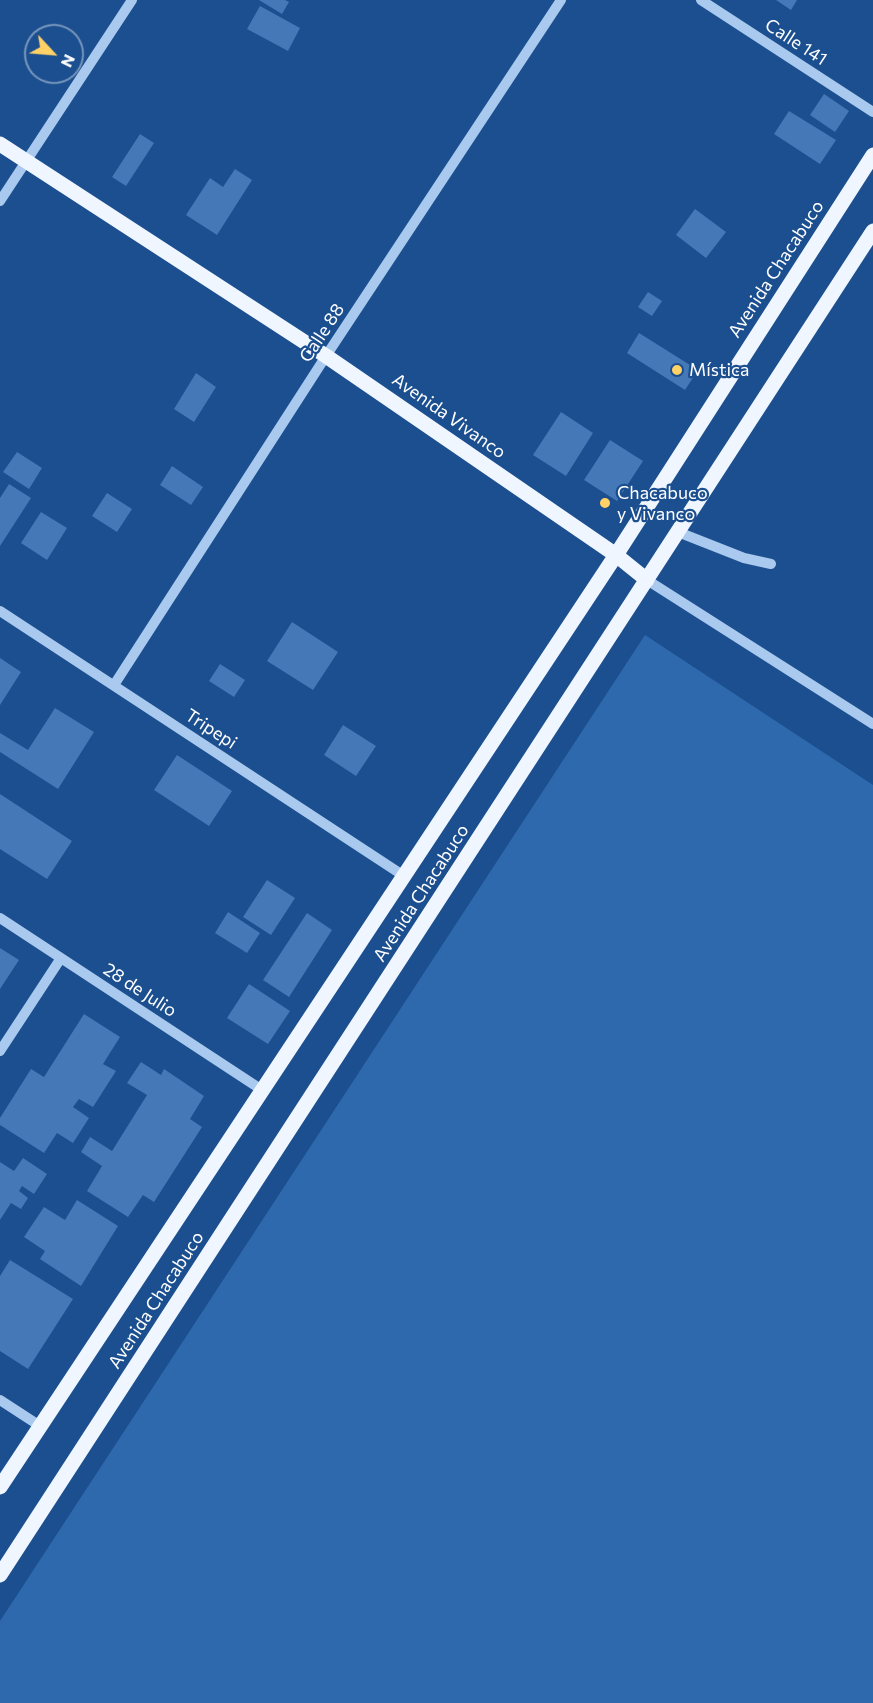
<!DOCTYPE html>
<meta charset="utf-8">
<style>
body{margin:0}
#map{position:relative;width:873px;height:1703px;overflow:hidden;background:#1b4f8f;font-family:Commissioner,sans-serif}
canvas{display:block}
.north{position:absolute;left:24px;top:24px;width:60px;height:60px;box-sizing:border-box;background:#1b4f8f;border:2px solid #7695bc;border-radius:50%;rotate:116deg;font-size:16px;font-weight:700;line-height:24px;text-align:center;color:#fff}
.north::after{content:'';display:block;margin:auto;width:21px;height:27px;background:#ffd166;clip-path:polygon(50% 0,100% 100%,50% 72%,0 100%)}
</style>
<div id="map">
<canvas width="873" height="1703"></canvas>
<div class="north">N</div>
</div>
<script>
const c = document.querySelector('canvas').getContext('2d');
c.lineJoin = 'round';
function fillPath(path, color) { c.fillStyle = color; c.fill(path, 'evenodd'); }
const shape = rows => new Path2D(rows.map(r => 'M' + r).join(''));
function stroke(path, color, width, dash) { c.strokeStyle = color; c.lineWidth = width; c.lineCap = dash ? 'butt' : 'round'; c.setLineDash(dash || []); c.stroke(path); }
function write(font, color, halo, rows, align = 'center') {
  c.font = font + ' Commissioner,sans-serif'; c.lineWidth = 4.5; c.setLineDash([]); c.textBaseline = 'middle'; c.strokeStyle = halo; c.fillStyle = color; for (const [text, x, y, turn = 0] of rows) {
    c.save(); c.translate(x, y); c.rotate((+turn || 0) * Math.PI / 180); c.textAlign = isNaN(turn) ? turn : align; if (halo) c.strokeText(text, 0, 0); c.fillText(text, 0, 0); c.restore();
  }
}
fillPath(shape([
 [645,635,873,785,873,1703,0,1703,0,1621]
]), '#2e69ad');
fillPath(shape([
 [259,0,285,0,289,2,282,14],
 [776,0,797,0,791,10],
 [260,6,300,28,288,51,247,29],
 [824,94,849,111,835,132,810,115],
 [789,111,836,140,820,164,774,134],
 [140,134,154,143,126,186,112,177],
 [235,169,252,180,217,235,186,215,210,178,223,187],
 [695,209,726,232,706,258,676,235],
 [648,292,662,301,652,316,638,307],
 [639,333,698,370,685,390,627,353],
 [196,373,216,387,194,422,174,409],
 [561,412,593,433,566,476,533,455],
 [610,440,643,461,617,501,584,480],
 [17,452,42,468,29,489,3,472],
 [172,466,203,487,191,505,160,485],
 [9,484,31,498,0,546,0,498],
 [107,493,132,509,117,532,92,516],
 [41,512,67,528,47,560,21,543],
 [292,622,338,652,313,690,267,661],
 [0,658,21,672,0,705],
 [220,664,245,680,234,697,209,681],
 [55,708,94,732,58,789,0,752,0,733,28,750],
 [343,725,376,746,356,776,324,755],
 [177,755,232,791,209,826,154,790],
 [0,794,72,841,47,879,0,849],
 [267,880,295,898,271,935,243,917],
 [228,912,260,933,247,953,215,933],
 [307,913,332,930,289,997,263,980],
 [0,948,19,960,0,989],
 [249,984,290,1011,268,1044,227,1018],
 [84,1014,120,1037,103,1064,116,1071,93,1107,79,1099,73,1107,89,1118,73,1143,57,1133,44,1153,0,1125,0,1118,31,1069,44,1077],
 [141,1062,161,1075,164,1069,204,1096,190,1119,202,1127,154,1202,143,1195,128,1217,87,1191,102,1166,81,1152,90,1137,112,1151,147,1095,127,1083],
 [23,1158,47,1174,34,1194,22,1186,19,1191,28,1198,21,1209,11,1203,0,1220,0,1162,14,1171],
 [77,1200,118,1226,81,1286,40,1259,45,1251,24,1237,44,1207,65,1220],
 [10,1260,73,1299,28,1369,0,1351,0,1276]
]), '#4478b7');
stroke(shape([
 [701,0,873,112],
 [0,201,132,0],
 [678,532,744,558,771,564],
 [647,580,873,724],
 [0,611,404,876],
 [114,685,326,356,561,0],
 [0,918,262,1090],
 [0,1051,61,958],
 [0,1400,40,1426]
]), '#a9c9ee', 10);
stroke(shape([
 [0,144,326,356,616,555,647,580],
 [0,1487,616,555,873,155],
 [0,1575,873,231]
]), '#f0f6ff', 15);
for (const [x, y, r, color] of [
 [677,370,6,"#ffd166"],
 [605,503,6,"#ffd166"]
]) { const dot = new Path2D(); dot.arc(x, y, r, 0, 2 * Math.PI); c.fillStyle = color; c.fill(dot); stroke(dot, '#1b4f8f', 2); }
write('18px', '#fff', '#1b4f8f', [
 ["Calle 141",796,42,33],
 ["Avenida Chacabuco",776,269,-57],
 ["Calle 88",322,333,-57],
 ["Avenida Vivanco",449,416,35],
 ["Tripepi",211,729,33],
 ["Avenida Chacabuco",421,893,-57],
 ["28 de Julio",140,990,33],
 ["Avenida Chacabuco",156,1300,-57]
]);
write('18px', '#fff', '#1b4f8f', [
 ["Mística",689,370],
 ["Chacabuco",617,493],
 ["y Vivanco",617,514]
], 'left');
</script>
